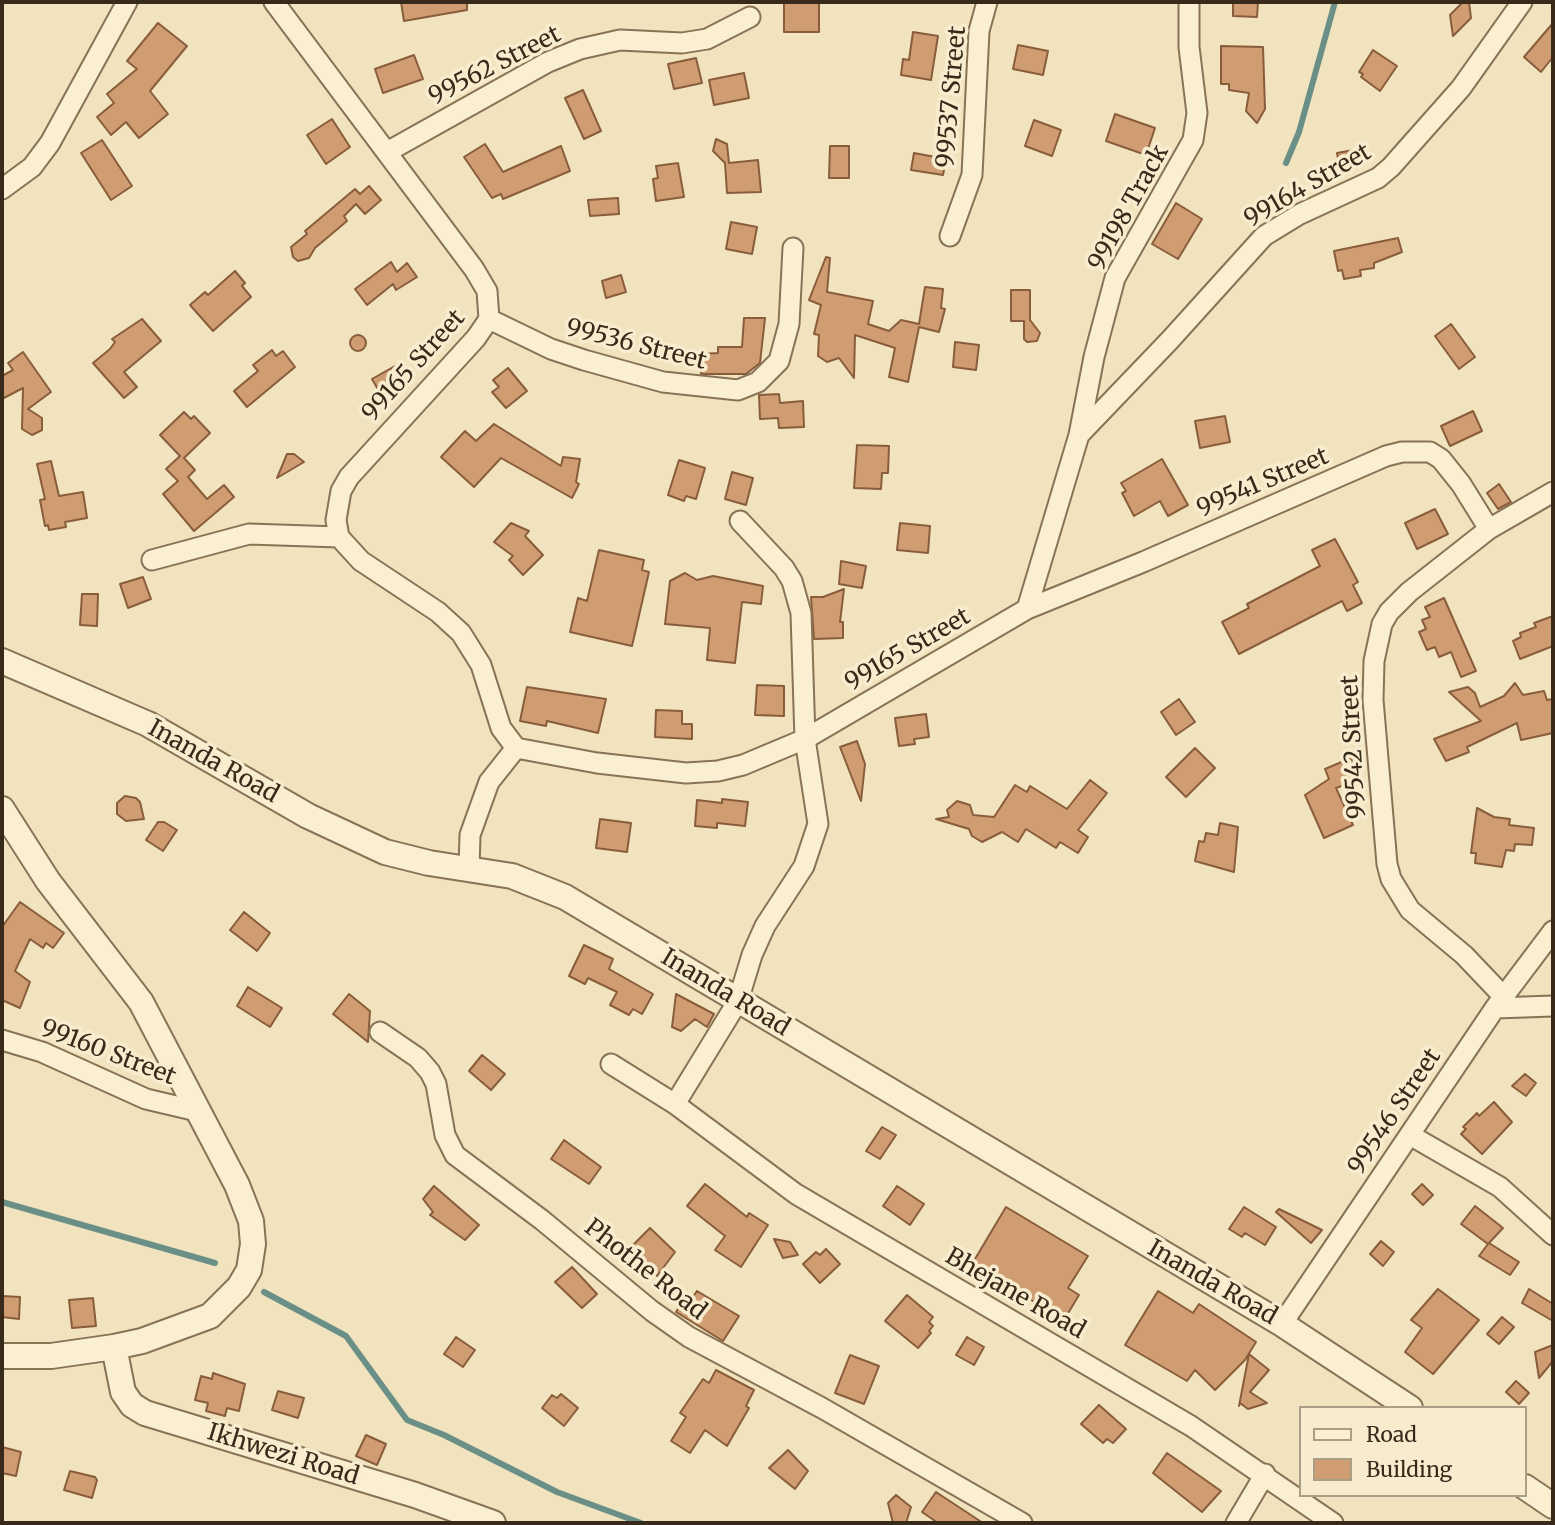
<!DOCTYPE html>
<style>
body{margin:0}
#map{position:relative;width:1555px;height:1525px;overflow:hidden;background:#f0e3be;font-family:Merriweather,serif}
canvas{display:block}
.frame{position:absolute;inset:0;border:4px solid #372a1b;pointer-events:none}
.legend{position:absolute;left:1299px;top:1406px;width:228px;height:91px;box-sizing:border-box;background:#f7edce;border:2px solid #aa9f86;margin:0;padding:9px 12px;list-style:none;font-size:21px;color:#372a1b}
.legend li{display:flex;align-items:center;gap:14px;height:35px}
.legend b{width:35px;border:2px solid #aa9f86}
</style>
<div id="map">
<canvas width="1555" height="1525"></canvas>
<div class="frame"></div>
<ul class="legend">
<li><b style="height:9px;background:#faf0d1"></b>Road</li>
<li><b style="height:19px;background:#d09d72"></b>Building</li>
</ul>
</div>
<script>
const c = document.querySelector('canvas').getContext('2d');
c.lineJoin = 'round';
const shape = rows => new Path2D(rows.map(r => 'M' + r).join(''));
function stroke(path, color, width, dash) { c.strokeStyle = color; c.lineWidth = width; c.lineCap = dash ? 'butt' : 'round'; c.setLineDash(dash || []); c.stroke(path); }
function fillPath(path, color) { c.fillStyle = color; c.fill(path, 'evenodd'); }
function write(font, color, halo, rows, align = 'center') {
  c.font = font + ' Merriweather,serif'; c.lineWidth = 7; c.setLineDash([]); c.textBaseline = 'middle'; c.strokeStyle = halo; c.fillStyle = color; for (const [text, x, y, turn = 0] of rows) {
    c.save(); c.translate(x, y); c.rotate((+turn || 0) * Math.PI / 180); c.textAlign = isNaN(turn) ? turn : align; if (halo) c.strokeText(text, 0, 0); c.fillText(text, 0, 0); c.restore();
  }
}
stroke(shape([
 [1286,163,1299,132,1335,2],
 [2,1202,215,1263],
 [264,1292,346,1336,407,1420,444,1435,557,1492,641,1523]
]), '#698f87', 6);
const building = shape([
 [401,2,467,2,467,10,404,21,401,2],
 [784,2,819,2,819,32,784,32,784,2],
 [1233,2,1258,2,1257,17,1233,16,1233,2],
 [1463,2,1469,2,1471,18,1453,36,1450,15,1463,2],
 [158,23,187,46,150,91,168,114,139,138,126,122,111,135,97,117,114,103,107,94,137,69,127,61,158,23],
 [1553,23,1553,57,1541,72,1524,57,1553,23],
 [913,32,938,36,931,80,901,75,903,59,909,60,913,32],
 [1018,45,1048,51,1043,75,1013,69,1018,45],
 [1221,46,1263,47,1265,109,1257,123,1246,111,1249,93,1229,90,1229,84,1221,84,1221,46],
 [1373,50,1397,66,1380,91,1361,77,1363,74,1359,72,1373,50],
 [414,55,423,79,383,93,375,69,414,55],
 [696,58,702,83,674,89,668,64,696,58],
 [744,73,749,98,714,105,709,80,744,73],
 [583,90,601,131,584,139,565,98,583,90],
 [1115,114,1155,128,1146,155,1106,141,1115,114],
 [332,119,350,147,326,164,307,135,332,119],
 [1034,120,1061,130,1052,156,1025,146,1034,120],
 [716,139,727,144,729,163,758,160,761,192,727,193,725,163,713,151,716,139],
 [102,140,132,186,111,200,81,153,102,140],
 [485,144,503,172,561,146,570,171,503,199,501,194,492,198,464,157,485,144],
 [830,146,849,146,849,178,829,178,830,146],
 [1359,149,1362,165,1340,169,1337,153,1359,149],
 [914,153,946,159,943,175,911,170,914,153],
 [678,163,684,197,656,201,653,179,658,178,656,166,678,163],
 [369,186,381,200,365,214,356,204,344,216,347,221,315,248,309,258,298,261,293,257,291,247,307,234,305,231,355,189,360,194,369,186],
 [618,198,619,214,590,216,588,200,618,198],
 [1176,203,1202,219,1178,259,1152,244,1176,203],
 [731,222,757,227,752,254,726,249,731,222],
 [1398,238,1402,252,1374,263,1374,268,1360,270,1361,276,1344,279,1342,270,1338,271,1334,251,1398,238],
 [826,257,830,258,827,292,873,301,868,324,889,331,901,320,919,324,925,287,943,289,941,308,945,309,939,332,919,327,908,382,889,377,895,348,855,335,854,378,839,358,827,362,818,356,819,335,814,334,821,305,809,300,826,257],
 [391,262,397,272,407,263,417,277,396,290,393,284,367,305,355,289,391,262],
 [235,271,245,283,242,286,251,297,213,331,190,305,205,292,208,295,235,271],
 [621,275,626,292,606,298,602,281,621,275],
 [1011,290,1030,290,1030,320,1040,333,1037,341,1027,342,1024,339,1024,321,1011,321,1011,290],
 [744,318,765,318,760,363,746,374,701,374,701,354,718,353,718,347,742,347,744,318],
 [142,319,161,341,124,372,137,387,124,398,93,363,110,349,115,342,112,339,142,319],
 [1451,324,1475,357,1459,369,1435,336,1451,324],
 '350 343a8 8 0 1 1 16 0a8 8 0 1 1-16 0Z',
 [955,342,979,345,976,370,953,367,955,342],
 [272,350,276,356,283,351,295,367,247,407,234,391,258,371,253,365,272,350],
 [23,352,51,392,28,409,42,418,42,430,32,435,22,429,23,388,2,399,2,376,13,370,8,363,23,352],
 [395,366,407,387,384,400,372,379,395,366],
 [508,368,527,391,506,408,492,392,499,387,493,380,508,368],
 [779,394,780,403,803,401,804,427,779,428,778,418,760,419,759,395,779,394],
 [1473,411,1482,431,1450,446,1441,426,1473,411],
 [184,412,191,419,194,416,210,433,184,458,195,470,188,477,207,499,224,485,234,497,194,531,163,494,178,481,166,469,180,456,160,435,184,412],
 [1225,416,1230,442,1200,448,1195,421,1225,416],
 [494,424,561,466,563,457,580,459,576,482,579,484,572,498,501,458,474,487,441,457,465,431,476,441,494,424],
 [857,445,889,446,888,473,882,473,881,489,854,488,857,445],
 [287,454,294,454,304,462,277,478,287,454],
 [1162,459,1188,505,1168,516,1160,501,1134,516,1122,493,1126,491,1121,483,1162,459],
 [679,460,705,468,696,499,686,496,684,501,668,495,679,460],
 [51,461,59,496,83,492,87,518,65,522,66,527,49,530,48,525,45,526,40,500,45,499,37,464,51,461],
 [732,472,753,478,746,505,725,499,732,472],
 [1499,484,1511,502,1498,509,1487,493,1499,484],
 [1435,509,1448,534,1417,549,1405,523,1435,509],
 [511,523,529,531,525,536,543,555,523,575,509,560,513,556,494,542,511,523],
 [900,523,930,526,928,553,897,550,900,523],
 [1335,539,1358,582,1353,585,1362,603,1347,611,1342,601,1239,654,1222,622,1249,608,1247,604,1320,566,1312,550,1335,539],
 [599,550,644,560,642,570,649,572,632,646,570,632,578,598,587,601,599,550],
 [841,561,866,566,862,588,839,584,841,561],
 [685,573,697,580,713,576,763,586,761,604,742,602,735,663,707,660,710,628,665,624,670,581,685,573],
 [143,577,151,599,128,608,120,584,143,577],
 [844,589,840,622,843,622,843,638,814,639,811,597,823,597,844,589],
 [82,594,98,594,97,626,80,625,82,594],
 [1444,598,1476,671,1461,677,1451,652,1439,657,1435,647,1427,650,1419,632,1426,629,1422,620,1430,617,1425,607,1444,598],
 [1553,616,1553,646,1520,659,1513,641,1521,637,1520,633,1536,627,1534,623,1553,616],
 [1515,683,1523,695,1544,691,1547,700,1553,699,1553,733,1521,740,1517,723,1467,747,1469,752,1446,761,1434,739,1481,721,1449,692,1468,687,1475,693,1480,707,1504,696,1515,683],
 [757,685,784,686,784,716,755,715,757,685],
 [527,687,606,699,598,733,547,721,546,726,520,721,527,687],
 [1179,699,1195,722,1176,735,1161,712,1179,699],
 [656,710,682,711,682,724,692,724,692,739,655,737,656,710],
 [926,714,929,737,914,739,915,744,899,746,895,718,926,714],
 [857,741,865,764,861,801,840,747,857,741],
 [1195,748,1215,768,1186,797,1166,777,1195,748],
 [1351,758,1361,779,1336,788,1353,825,1324,838,1305,795,1329,779,1325,769,1351,758],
 [1090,780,1107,793,1078,830,1088,837,1078,853,1060,842,1056,848,1026,829,1018,842,1002,832,982,842,972,836,969,829,936,819,949,817,947,810,957,801,970,805,973,815,994,817,1015,785,1027,792,1030,786,1067,809,1090,780],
 [125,796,136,798,140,802,144,819,126,821,117,814,117,803,125,796],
 [722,799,748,802,745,826,717,823,717,828,695,826,697,800,722,803,722,799],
 [1477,808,1494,817,1510,819,1509,825,1534,828,1532,845,1515,844,1514,851,1506,850,1502,867,1475,863,1476,853,1471,853,1477,808],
 [600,819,631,823,627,852,596,848,600,819],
 [158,822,164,822,177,830,163,851,146,840,158,822],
 [1220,823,1238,827,1234,872,1195,861,1199,841,1204,842,1206,833,1218,835,1220,823],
 [20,902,64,933,53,948,46,943,43,948,30,939,15,971,30,982,20,1008,2,1000,2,927,20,902],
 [244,912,270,933,257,951,230,930,244,912],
 [584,945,613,959,609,969,653,994,642,1014,633,1009,629,1015,610,1005,617,992,588,978,585,984,569,976,584,945],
 [248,987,282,1008,270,1027,237,1006,248,987],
 [349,994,370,1011,368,1042,333,1014,349,994],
 [676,994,714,1014,707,1027,695,1019,681,1031,672,1027,676,994],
 [482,1055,505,1074,491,1090,469,1071,482,1055],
 [1525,1074,1536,1083,1526,1096,1512,1086,1525,1074],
 [1494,1102,1512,1122,1482,1154,1461,1134,1466,1129,1463,1127,1477,1113,1479,1116,1494,1102],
 [882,1127,896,1135,880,1159,866,1151,882,1127],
 [564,1140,601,1167,589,1184,551,1159,564,1140],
 [705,1184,747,1217,749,1213,768,1225,741,1267,715,1250,725,1236,687,1206,705,1184],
 [1422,1184,1433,1195,1423,1205,1412,1194,1422,1184],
 [434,1186,479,1225,465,1240,430,1215,433,1212,423,1199,434,1186],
 [897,1186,924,1204,910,1225,883,1206,897,1186],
 [1475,1206,1503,1228,1489,1243,1519,1262,1510,1275,1479,1256,1488,1244,1461,1224,1475,1206],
 [1006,1207,1088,1256,1068,1288,1079,1295,1064,1320,972,1264,1006,1207],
 [1244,1207,1276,1227,1265,1245,1245,1233,1242,1237,1229,1229,1244,1207],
 [1279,1209,1322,1230,1311,1243,1276,1212,1279,1209],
 [650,1228,675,1252,657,1276,629,1249,650,1228],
 [774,1239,790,1242,798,1255,783,1258,774,1239],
 [1381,1241,1394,1252,1383,1266,1370,1254,1381,1241],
 [826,1249,840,1264,820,1283,803,1264,816,1252,820,1255,826,1249],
 [572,1267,597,1294,582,1308,555,1282,572,1267],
 [1438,1289,1479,1320,1433,1374,1405,1352,1422,1328,1411,1320,1438,1289],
 [1529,1289,1553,1304,1553,1321,1522,1303,1529,1289],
 [697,1291,739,1316,723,1341,676,1312,685,1298,690,1301,697,1291],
 [1158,1291,1193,1313,1199,1304,1256,1342,1245,1360,1215,1390,1195,1370,1187,1381,1125,1345,1158,1291],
 [907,1295,933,1317,929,1322,933,1326,929,1331,931,1333,918,1348,885,1321,907,1295],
 [2,1296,20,1297,19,1319,2,1317,2,1296],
 [93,1298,96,1326,72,1328,69,1300,93,1298],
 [1502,1317,1514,1327,1499,1344,1487,1334,1502,1317],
 [456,1337,475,1350,463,1367,444,1354,456,1337],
 [967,1337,984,1347,974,1365,956,1355,967,1337],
 [1553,1345,1553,1361,1539,1378,1535,1352,1553,1345],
 [1249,1354,1269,1370,1250,1392,1267,1403,1248,1409,1240,1403,1239,1406,1249,1354],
 [850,1355,879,1366,864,1404,835,1393,850,1355],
 [716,1370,754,1390,746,1406,749,1408,727,1446,705,1430,690,1453,671,1441,686,1417,680,1413,703,1379,709,1383,716,1370],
 [213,1373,245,1384,239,1411,227,1408,225,1416,206,1411,208,1403,195,1400,201,1376,212,1379,213,1373],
 [1516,1381,1529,1393,1519,1404,1506,1392,1516,1381],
 [278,1391,304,1398,298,1418,272,1410,278,1391],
 [561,1394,578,1408,564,1426,542,1408,552,1395,557,1398,561,1394],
 [1099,1405,1126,1429,1113,1443,1107,1439,1103,1443,1081,1424,1099,1405],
 [366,1435,386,1444,377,1465,356,1456,366,1435],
 [2,1447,21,1452,16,1476,2,1473,2,1447],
 [788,1450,808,1471,795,1489,769,1468,788,1450],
 [1167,1453,1221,1491,1202,1512,1153,1473,1167,1453],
 [70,1471,95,1477,97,1480,92,1498,64,1490,70,1471],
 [936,1492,983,1523,938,1523,922,1512,936,1492],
 [896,1495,911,1507,906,1523,893,1523,888,1503,896,1495]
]);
fillPath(building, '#d09d72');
stroke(building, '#895d3b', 2);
const minor = shape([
 [274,2,474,269,487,291,489,319,476,338,349,477,341,491,336,520,339,537,361,561,438,612,461,633,481,665,501,728,516,748,597,763,686,773,718,771,743,765,805,739,1027,609,1143,562,1386,456,1402,452,1430,452,1441,459,1461,484,1489,529],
 [387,152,548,62,580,49,620,40,682,43,707,39,750,17],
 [2,189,32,167,50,143,127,2],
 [950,236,972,175,979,31,987,2],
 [489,319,551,349,584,360,663,382,738,390,758,382,779,361,789,324,793,248],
 [1079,435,1170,340,1264,236,1300,214,1378,178,1391,167,1461,88,1522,2],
 [740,521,784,568,792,581,801,613,805,739,818,824,804,866,765,926,752,955,738,1001,675,1104,796,1194,1191,1426,1333,1523],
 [152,560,249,534,339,537],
 [1027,609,1079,435,1094,357,1115,278,1193,140,1197,113,1189,47,1189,2],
 [469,869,470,835,489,782,516,748],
 [1504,997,1464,955,1410,910,1391,879,1387,864,1373,700,1374,661,1382,624,1389,612,1409,592,1489,529,1553,492],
 [1495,1008,1553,1006],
 [380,1032,418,1058,430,1072,436,1084,445,1135,455,1155,542,1220,652,1311,689,1337,822,1408,1022,1523],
 [2,1040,42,1052,146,1099,197,1111],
 [611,1064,675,1104],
 [1410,1135,1500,1187,1553,1235],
 [1282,1324,1495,1008,1553,931],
 [1236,1523,1265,1474]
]);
const tertiary = shape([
 [2,661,148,724,308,816,385,852,429,863,512,876,565,897,1282,1324,1410,1408],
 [2,809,48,881,141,1002,237,1185,251,1221,253,1244,249,1270,239,1287,210,1316,142,1341,114,1347,51,1356,2,1356],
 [114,1347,123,1392,132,1405,145,1413,415,1495,493,1523],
 [1525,1487,1553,1506]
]);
stroke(minor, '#887356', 23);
stroke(tertiary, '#887356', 28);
stroke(minor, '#faf0d1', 19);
stroke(tertiary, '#faf0d1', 24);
write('24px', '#372a1b', '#f7edce', [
 ["99562 Street",495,66,-27],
 ["99537 Street",952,97,-85],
 ["99164 Street",1308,186,-30],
 ["99198 Track",1129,208,-61],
 ["99536 Street",636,345,14],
 ["99165 Street",414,366,-48],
 ["99541 Street",1263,483,-23],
 ["99165 Street",908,650,-30],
 ["99542 Street",1354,747,-93],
 ["Inanda Road",213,762,29],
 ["Inanda Road",725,993,31],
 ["99160 Street",108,1053,21],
 ["99546 Street",1395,1112,-56],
 ["Phothe Road",645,1270,38],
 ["Inanda Road",1212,1283,30],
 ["Bhejane Road",1015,1294,30],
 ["Ikhwezi Road",283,1455,17]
]);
</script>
